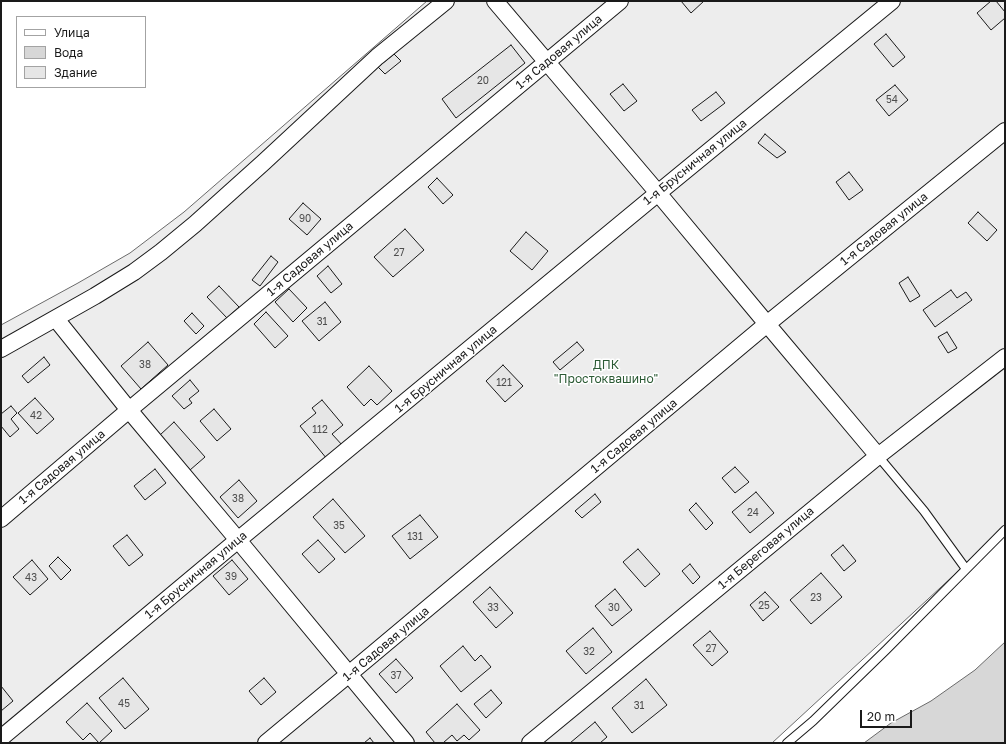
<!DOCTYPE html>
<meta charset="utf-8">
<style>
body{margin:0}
#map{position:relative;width:1006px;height:744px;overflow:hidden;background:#fff;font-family:"Golos Text",sans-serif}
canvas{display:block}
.frame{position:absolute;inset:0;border:2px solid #1a1a1a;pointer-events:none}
.legend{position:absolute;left:16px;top:16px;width:130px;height:72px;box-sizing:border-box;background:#fff;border:1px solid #a3a3a3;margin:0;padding:5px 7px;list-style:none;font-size:12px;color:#1a1a1a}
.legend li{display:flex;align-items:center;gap:8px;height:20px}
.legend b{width:20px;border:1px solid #a3a3a3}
.scale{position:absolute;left:860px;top:710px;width:52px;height:18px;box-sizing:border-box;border:2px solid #1a1a1a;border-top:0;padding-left:5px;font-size:12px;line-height:14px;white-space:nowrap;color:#1a1a1a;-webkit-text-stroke:3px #fff;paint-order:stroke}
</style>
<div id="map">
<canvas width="1006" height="744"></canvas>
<div class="frame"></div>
<ul class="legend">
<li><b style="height:5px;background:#fff"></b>Улица</li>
<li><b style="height:11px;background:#d7d7d7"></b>Вода</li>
<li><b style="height:11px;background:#e6e6e6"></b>Здание</li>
</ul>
<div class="scale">20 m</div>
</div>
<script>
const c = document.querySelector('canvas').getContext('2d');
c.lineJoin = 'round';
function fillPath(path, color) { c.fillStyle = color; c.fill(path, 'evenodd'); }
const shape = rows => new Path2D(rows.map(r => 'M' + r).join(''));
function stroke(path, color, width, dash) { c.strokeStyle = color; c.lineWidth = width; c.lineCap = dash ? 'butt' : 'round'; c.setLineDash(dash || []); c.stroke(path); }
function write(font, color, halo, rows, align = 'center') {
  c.font = font + ' "Golos Text",sans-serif'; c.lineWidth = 3; c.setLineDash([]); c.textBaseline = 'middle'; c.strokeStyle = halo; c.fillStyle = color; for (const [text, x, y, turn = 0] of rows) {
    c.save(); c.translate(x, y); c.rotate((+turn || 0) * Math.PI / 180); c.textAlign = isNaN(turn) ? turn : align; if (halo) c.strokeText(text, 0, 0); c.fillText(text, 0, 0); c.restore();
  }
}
const built = shape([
 [427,1,1005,1,1005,528,772,743,1,743,1,325,78,283,130,253,184,212,427,1]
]);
fillPath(built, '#ededed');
stroke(built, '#6a6a6a', 1);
const water = shape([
 [1005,642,1005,743,864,743,891,723,931,701,975,670,1005,642]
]);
fillPath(water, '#d7d7d7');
stroke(water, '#6a6a6a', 1);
const building = shape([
 [681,1,704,1,691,13,681,1],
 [991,1,996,1,1005,12,1005,18,991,30,977,13,991,1],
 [886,34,905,57,893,67,874,44,886,34],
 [511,45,525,63,456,118,442,99,511,45],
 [394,54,401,61,385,74,378,67,394,54],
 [623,84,637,101,624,111,610,94,623,84],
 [895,85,908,100,889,116,876,100,895,85],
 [716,92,725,103,701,121,692,110,716,92],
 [765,134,786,152,777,158,758,143,765,134],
 [849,172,863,190,849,200,836,182,849,172],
 [437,178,453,195,443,204,428,187,437,178],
 [303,203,321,219,307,235,289,219,303,203],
 [978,212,997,230,987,241,968,223,978,212],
 [405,229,424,250,393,277,374,257,405,229],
 [526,232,548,251,532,270,510,251,526,232],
 [271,256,278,262,260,286,252,280,271,256],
 [328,266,342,284,331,293,317,276,328,266],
 [908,277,920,296,910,302,899,283,908,277],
 [219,286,239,307,227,318,207,297,219,286],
 [289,289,307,308,293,322,275,302,289,289],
 [951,290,957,298,966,292,972,300,935,327,923,310,951,290],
 [325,302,341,322,319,341,302,321,325,302],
 [266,312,288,336,275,348,254,324,266,312],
 [192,313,204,326,196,334,184,321,192,313],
 [947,332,957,348,948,353,938,337,947,332],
 [148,342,168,365,141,389,121,366,148,342],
 [577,342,584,350,560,370,553,362,577,342],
 [44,357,50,365,28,383,22,376,44,357],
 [503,365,523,386,505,402,486,381,503,365],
 [369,366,392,391,377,405,371,399,364,406,347,387,369,366],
 [190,380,199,391,189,399,192,403,184,409,172,396,190,380],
 [35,398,54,419,37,434,18,413,35,398],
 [322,400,343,425,332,434,343,446,327,459,300,426,316,413,312,408,322,400],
 [11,406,17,413,11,419,19,429,10,437,1,426,1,414,11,406],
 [214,409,231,429,217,441,200,421,214,409],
 [174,422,205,457,190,470,160,435,174,422],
 [735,467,749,482,735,493,722,478,735,467],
 [155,469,166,483,145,500,134,486,155,469],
 [239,480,257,501,238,518,220,497,239,480],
 [756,492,774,513,750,533,732,512,756,492],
 [595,494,601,502,582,518,575,511,595,494],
 [333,499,365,536,345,553,313,517,333,499],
 [696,503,713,523,706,530,689,510,696,503],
 [420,515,438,537,410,559,392,536,420,515],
 [127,535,143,555,129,566,113,546,127,535],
 [318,540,335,559,319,573,302,554,318,540],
 [843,545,856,561,844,571,831,555,843,545],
 [638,549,660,574,645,587,623,562,638,549],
 [58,557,71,570,61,580,49,566,58,557],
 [32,560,48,579,30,595,13,577,32,560],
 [232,560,248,579,229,595,213,576,232,560],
 [690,564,700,577,693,584,682,571,690,564],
 [821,573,842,597,811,624,790,600,821,573],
 [490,587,513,613,496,628,473,602,490,587],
 [615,589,632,610,612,626,595,606,615,589],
 [765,592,779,607,763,621,750,605,765,592],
 [593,628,612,652,586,674,566,651,593,628],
 [710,631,728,652,712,666,693,645,710,631],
 [463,646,475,661,481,655,491,667,461,692,440,666,463,646],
 [396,659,413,678,396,693,379,674,396,659],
 [123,678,149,709,125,729,99,698,123,678],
 [264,678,276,692,261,705,249,691,264,678],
 [646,679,667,705,632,733,612,708,646,679],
 [1,686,13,701,1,711,1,686],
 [491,690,502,703,486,718,474,704,491,690],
 [87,703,112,731,99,743,90,733,83,740,66,722,87,703],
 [457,704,480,730,469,740,464,735,457,741,452,735,443,743,435,743,426,732,457,704],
 [595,722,607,737,600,743,570,743,595,722],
 [370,738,374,743,364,743,370,738]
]);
fillPath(building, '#e6e6e6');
stroke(building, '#1a1a1a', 1);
const lane = shape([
 [878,456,924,511,966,569],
 [787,743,813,721,886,650,1005,530]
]);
const street = shape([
 [495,1,658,193,767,324,878,456],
 [56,319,129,410,238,540,406,743],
 [1,349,95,296,134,272,161,252,195,224,264,162,377,57,446,1],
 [1,519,129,410,620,1],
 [1,738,238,540,658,193,892,1],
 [266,743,349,674,767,324,1005,131],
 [530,743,878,456,1005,357]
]);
stroke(lane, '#1a1a1a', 10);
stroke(street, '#1a1a1a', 18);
stroke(lane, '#fff', 8);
stroke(street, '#fff', 16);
write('10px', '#4d4d4d', null, [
 ["20",483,81],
 ["54",892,100],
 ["90",305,219],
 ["27",399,253],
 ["31",322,322],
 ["38",145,365],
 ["121",504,383],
 ["42",36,416],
 ["112",320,430],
 ["38",238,499],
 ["24",753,513],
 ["35",339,526],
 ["131",415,537],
 ["39",231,577],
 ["43",31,578],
 ["23",816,598],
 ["25",764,606],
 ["33",493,608],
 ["30",614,608],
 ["27",711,649],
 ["32",589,652],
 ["37",396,676],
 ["45",124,704],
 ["31",639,706]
]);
write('12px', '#1a1a1a', '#fff', [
 ["1-я Садовая улица",559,52,-40],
 ["1-я Брусничная улица",695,162,-39],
 ["1-я Садовая улица",884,229,-39],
 ["1-я Садовая улица",310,259,-40],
 ["1-я Брусничная улица",446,369,-40],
 ["1-я Садовая улица",634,436,-40],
 ["1-я Садовая улица",62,467,-40],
 ["1-я Береговая улица",766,548,-40],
 ["1-я Брусничная улица",196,575,-40],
 ["1-я Садовая улица",386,644,-40]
]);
write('12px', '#2b5a34', '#fff', [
 ["ДПК",606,365],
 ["\"Простоквашино\"",606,379]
]);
</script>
